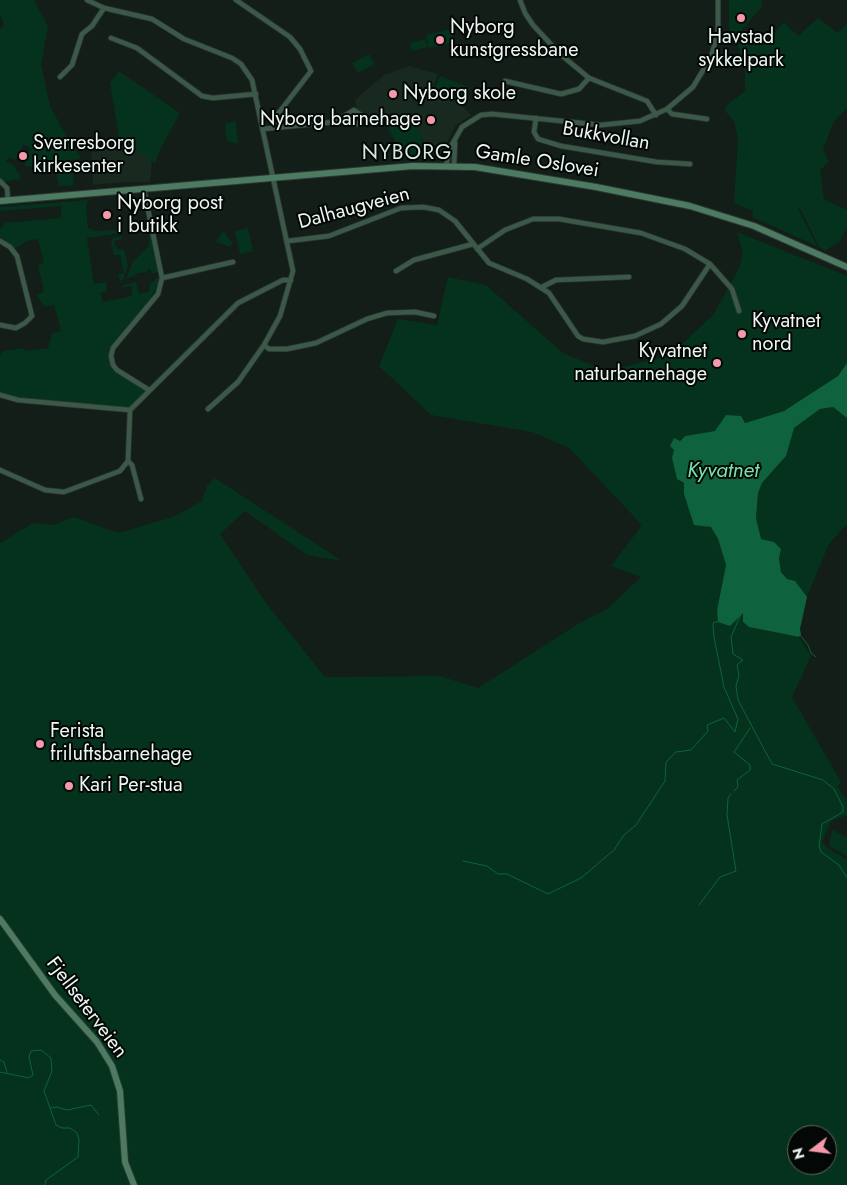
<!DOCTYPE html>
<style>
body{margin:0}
#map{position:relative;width:847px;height:1185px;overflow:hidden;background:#121e17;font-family:Jost,sans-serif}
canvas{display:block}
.north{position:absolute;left:787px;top:1125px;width:50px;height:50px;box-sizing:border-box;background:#030705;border:1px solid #616763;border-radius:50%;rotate:255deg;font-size:14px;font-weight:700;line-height:20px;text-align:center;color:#eef6f1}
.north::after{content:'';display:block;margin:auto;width:18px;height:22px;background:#f39aaa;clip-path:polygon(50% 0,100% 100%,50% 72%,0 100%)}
</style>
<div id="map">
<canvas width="847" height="1185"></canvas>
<div class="north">N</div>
</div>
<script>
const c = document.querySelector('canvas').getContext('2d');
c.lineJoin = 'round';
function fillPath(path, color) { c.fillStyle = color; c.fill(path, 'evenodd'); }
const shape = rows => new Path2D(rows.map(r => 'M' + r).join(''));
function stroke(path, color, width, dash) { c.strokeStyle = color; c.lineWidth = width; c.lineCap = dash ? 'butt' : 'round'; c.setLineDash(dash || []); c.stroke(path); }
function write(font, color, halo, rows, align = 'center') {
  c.font = font + ' Jost,sans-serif'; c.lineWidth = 4; c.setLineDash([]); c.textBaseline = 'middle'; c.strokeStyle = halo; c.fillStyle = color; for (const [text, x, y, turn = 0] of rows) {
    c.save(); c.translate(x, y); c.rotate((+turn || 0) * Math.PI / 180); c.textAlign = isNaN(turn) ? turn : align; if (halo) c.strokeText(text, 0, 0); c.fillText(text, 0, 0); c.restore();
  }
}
fillPath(shape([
 [409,66,438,74,432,91,457,101,471,115,456,125,439,158,432,158,412,118,360,122,355,100,384,75],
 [129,144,152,159,150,182,123,182,93,185,91,153]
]), '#182a20');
fillPath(shape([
 [0,0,34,0,48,26,41,65,50,106,70,143,80,156,79,159,71,160,74,185,59,186,54,168,51,166,25,166,25,162,23,160,31,149,23,144,19,156,14,160,11,157,6,161,15,166,16,172,19,171,20,179,4,182,0,177,0,30,4,24,0,14],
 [729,0,762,0,762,6,738,35,731,34,729,30],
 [818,18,838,33,847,23,847,108,833,123,823,150,829,162,820,170,824,199,847,210,847,227,840,241,825,251,819,247,802,212,796,205,817,246,752,217,753,211,734,203,738,140,734,121,725,111,726,106,745,91,745,71,738,45,751,30,767,42,784,22,798,36],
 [451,29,454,43,429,48,426,35],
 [425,39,428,47,412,51,410,43],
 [369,54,375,64,358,73,352,63],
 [119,71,180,113,160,150,155,164,129,144,120,144,110,83],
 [440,76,470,88,464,102,434,90],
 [412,118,421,134,424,146,432,158,404,159,384,120],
 [236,121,238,144,227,141,225,124],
 [88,200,86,207,88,228,94,231,121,230,120,233,87,238,94,284,106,282,107,291,100,293,103,302,132,296,132,286,123,287,123,285,136,282,139,294,149,292,150,283,154,282,156,277,159,279,154,293,113,348,113,365,149,390,130,410,18,400,0,395,0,356,3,351,24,348,25,351,48,348,52,333,61,331,54,305,45,307,36,294,44,292,38,265,44,263,38,239,27,241,13,250,0,241,0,229,5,223,61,218,61,206,0,211,0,207],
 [248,228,253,251,240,254,235,231],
 [149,230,158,270,158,272,152,274,150,269,147,269,148,275,146,272,135,274,135,277,133,276,126,279,132,263,149,246],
 [224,230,228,238,233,242,230,247,216,242],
 [737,232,847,276,847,363,838,376,784,411,716,431,685,436,677,441,672,458,677,479,684,484,684,494,711,526,718,539,726,565,717,610,743,613,743,622,749,627,799,637,811,656,792,697,841,782,838,786,843,796,847,799,847,815,831,821,822,842,828,848,847,860,847,1185,0,1185,0,543,33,523,53,525,74,517,118,533,173,517,202,501,207,486,215,478,342,561,307,555,245,511,220,534,266,603,325,677,440,676,478,688,581,622,607,609,641,577,611,566,642,525,569,448,532,432,431,415,379,366,398,319,437,325,448,277,486,285,563,353,607,371,670,355,714,314,739,268,743,253],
 [797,1135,827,1135,827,1165,797,1165],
 [121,236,122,239,114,241,115,245,118,250,124,249,128,265,123,280,120,281,118,275,124,273,120,255,114,255,111,241,113,238],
 [833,407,847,418,847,524,829,544,807,597,795,582,787,579,781,572,779,559,781,549,774,542,761,539,756,518,758,493,762,483,778,466,788,449,788,441,794,428,820,409],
 [832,830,847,837,847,856,829,846]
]), '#04321d');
fillPath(shape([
 [847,363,847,418,833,407,820,409,794,428,786,456,762,483,758,493,756,518,761,539,774,542,781,549,779,559,781,572,787,579,795,581,807,597,800,629,801,634,799,637,749,627,743,622,743,613,730,626,718,622,717,610,726,565,718,539,711,527,694,525,684,494,684,483,677,479,672,458,674,450,670,446,674,438,680,441,685,436,715,431,726,415,741,416,745,423,784,411,838,376]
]), '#0e623d');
stroke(shape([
 [741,614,731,637,733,654,743,660,737,665,739,675,736,686,738,700,772,764,823,780,834,789,843,807,843,812,822,824,819,846,821,852,839,865,847,878],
 [800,635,808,645,811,653,816,657],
 [734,791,738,787,737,780,750,770,750,765,734,752,750,728],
 [463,861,487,866,498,874,507,874,548,894,581,878,614,850,624,835,636,825,665,781,666,762,676,752,691,750,708,731,707,725,724,718,735,732,738,719,724,687,714,637,713,625,714,622,718,622],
 [699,905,720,877,736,871,727,815,728,798,731,794],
 [0,1060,4,1062,7,1072],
 [0,1072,29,1078,33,1075,29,1057,31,1051,41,1050,51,1058,52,1071,44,1091,56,1125,62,1128,70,1128,77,1133,79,1140,78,1157,46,1180,45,1185],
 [51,1108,57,1107,67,1110,91,1105,99,1115]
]), '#0e623d', 1);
const street = shape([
 [87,0,104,8,152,19,184,39,232,58,241,64,252,80,293,271,280,316,264,345,238,382,208,409],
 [236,0,290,37,300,49,311,71,274,119,274,128],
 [520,0,525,13,533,25,560,54,589,78,647,101,656,115],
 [111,38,137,48,202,96,213,98,256,94],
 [60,77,72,65,82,34,92,26,104,8],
 [505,81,561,94,579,89,589,78],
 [667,109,672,114,707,119],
 [536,118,534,132,538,139,561,146,657,162,690,164],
 [263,129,334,122,357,124,361,120,361,115,354,110,334,122],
 [446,166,450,148,462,127,481,115,492,114,601,125,640,121,667,109,693,87,711,57,718,32,718,0],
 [454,166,455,143],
 [0,181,7,188,8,200],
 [144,190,162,278,158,294,113,348,111,356,113,365,117,370,149,390],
 [0,241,10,247,17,256,32,316,25,323,16,328,0,325],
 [288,241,329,236,401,208,423,207,439,210,455,221,489,263,527,279,549,293,578,336,583,339,603,342,635,336,661,324,682,306,710,264],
 [477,249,505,230,533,219,559,219,641,233,685,249,710,264,732,289,739,311],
 [396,271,414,260,473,244],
 [162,278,233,262],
 [542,287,556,280,629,277],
 [264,345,269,349,287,349,316,343,367,319,387,313,415,312,434,316],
 [0,395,18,400,130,410,238,303,283,280,291,280],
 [128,461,132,465,141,499],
 [0,470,45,490,64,492,120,471,128,461,130,410]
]);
const secondary = shape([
 [0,201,413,166,475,167,596,187,690,206,754,226,847,267],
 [0,919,55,995,97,1042,112,1066,120,1091,125,1162,134,1185]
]);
stroke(street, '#2c3831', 6);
stroke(secondary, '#2c3831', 8);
stroke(street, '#3c5848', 4.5);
stroke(secondary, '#4d7b61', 6);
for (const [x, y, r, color] of [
 [741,18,5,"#f39aaa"],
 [440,40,5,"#f39aaa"],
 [393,94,5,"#f39aaa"],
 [431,120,5,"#f39aaa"],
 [23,156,5,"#f39aaa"],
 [107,215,5,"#f39aaa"],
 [742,334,5,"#f39aaa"],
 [717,363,5,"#f39aaa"],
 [40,744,5,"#f39aaa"],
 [69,786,5,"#f39aaa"]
]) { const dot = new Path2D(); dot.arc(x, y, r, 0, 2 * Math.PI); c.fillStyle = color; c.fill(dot); stroke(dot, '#030705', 2); }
write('20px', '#eef6f1', '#030705', [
 ["Nyborg",450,28],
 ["kunstgressbane",450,51],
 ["Havstad",741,38,"center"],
 ["sykkelpark",741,61,"center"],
 ["Nyborg skole",403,94],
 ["Nyborg barnehage",421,120,"right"],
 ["Sverresborg",33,144],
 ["kirkesenter",33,167],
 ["Nyborg post",117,204],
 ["i butikk",117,227],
 ["Kyvatnet",752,322],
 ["nord",752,345],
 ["Kyvatnet",707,352,"right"],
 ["naturbarnehage",707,375,"right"],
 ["Ferista",50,732],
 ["friluftsbarnehage",50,755],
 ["Kari Per-stua",79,786]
], 'left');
write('20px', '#eef6f1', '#030705', [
 ["Bukkvollan",606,137,10],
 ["Gamle Oslovei",537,162,9],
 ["Dalhaugveien",354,209,-15],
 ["Fjellseterveien",86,1008,53]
]);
c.letterSpacing = '1px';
write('21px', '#d8e9de', '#030705', [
 ["NYBORG",407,154]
]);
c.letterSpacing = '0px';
write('italic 21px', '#7ae2aa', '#030705', [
 ["Kyvatnet",723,472]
]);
</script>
